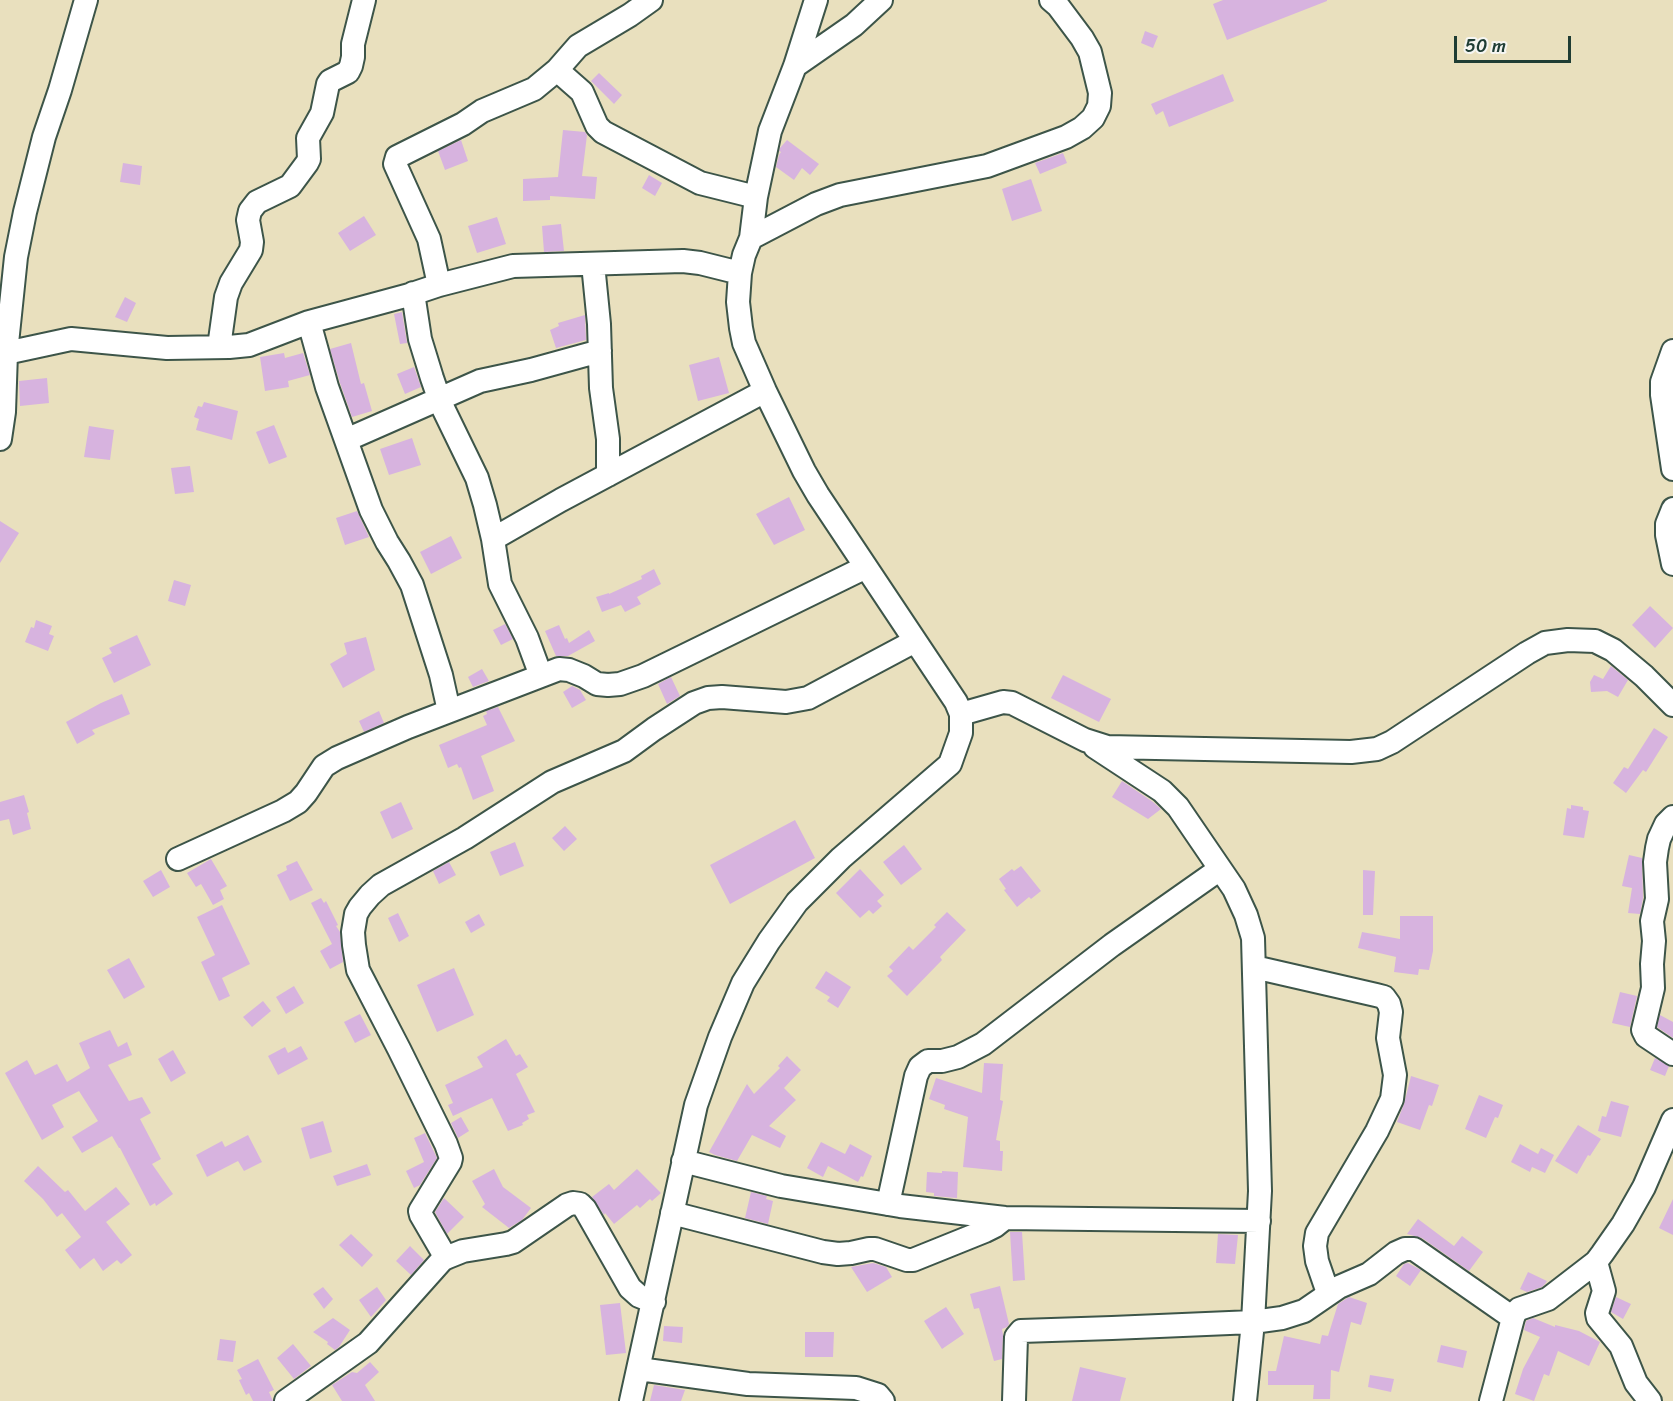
<!DOCTYPE html>
<style>
body{margin:0}
#map{position:relative;width:1673px;height:1401px;overflow:hidden;background:#e9e0be;font-family:Sriracha,sans-serif}
canvas{display:block}
.scale{position:absolute;left:1454px;top:36px;width:117px;height:27px;box-sizing:border-box;border:3px solid #1f3d34;border-top:0;padding-left:8px;font-size:18px;line-height:21px;white-space:nowrap;color:#1f3d34;-webkit-text-stroke:4px #f6f6f2;paint-order:stroke}
</style>
<div id="map">
<canvas width="1673" height="1401"></canvas>
<div class="scale">50 m</div>
</div>
<script>
const c = document.querySelector('canvas').getContext('2d');
c.lineJoin = 'round';
function fillPath(path, color) { c.fillStyle = color; c.fill(path, 'evenodd'); }
const shape = rows => new Path2D(rows.map(r => 'M' + r).join(''));
function stroke(path, color, width, dash) { c.strokeStyle = color; c.lineWidth = width; c.lineCap = dash ? 'butt' : 'round'; c.setLineDash(dash || []); c.stroke(path); }
fillPath(shape([
 [1223,0,1327,0,1327,1,1227,40,1213,4],
 [1145,31,1158,36,1153,48,1141,43],
 [599,73,622,95,614,104,591,81],
 [1223,74,1234,101,1169,127,1163,111,1156,115,1151,104],
 [563,130,585,132,587,135,582,176,597,177,595,199,550,196,550,200,523,201,523,179,558,177],
 [461,140,468,161,445,170,438,151],
 [787,140,819,164,810,175,802,168,794,180,776,167,779,155,781,152,779,151,780,148],
 [1063,153,1067,163,1040,174,1035,163],
 [123,163,142,166,140,185,120,182],
 [649,175,662,183,655,196,642,188],
 [1031,179,1042,211,1012,221,1002,189],
 [364,216,376,235,350,251,338,233],
 [497,217,506,244,477,253,468,226],
 [561,224,564,251,544,252,542,226],
 [125,297,136,303,127,322,115,317],
 [402,312,407,343,400,344,394,314],
 [585,315,586,340,556,348,550,330,559,326,558,323],
 [351,343,361,384,364,383,372,411,352,417,340,383,330,349],
 [284,353,285,358,303,353,310,375,288,381,289,387,265,391,260,357],
 [719,357,729,393,698,401,689,365],
 [414,367,421,387,405,394,397,374],
 [47,378,49,403,20,406,19,381],
 [204,402,238,411,232,440,196,430,199,419,194,417,198,406,202,407],
 [274,425,287,457,269,464,256,432],
 [89,426,114,430,110,460,84,457],
 [412,438,421,465,389,475,380,449],
 [190,466,194,492,175,494,171,468],
 [789,497,805,530,774,545,756,514],
 [357,511,369,537,345,545,336,518],
 [0,521,19,533,0,563],
 [451,536,462,558,431,574,420,552],
 [654,569,661,584,637,597,641,604,625,612,621,605,602,612,596,597,609,593,609,594,642,579,641,576],
 [174,580,191,585,185,606,168,601],
 [1650,606,1673,628,1655,648,1632,625],
 [36,620,52,626,49,634,54,636,48,651,25,642,31,627,34,628],
 [505,624,513,639,501,645,493,630],
 [559,625,565,639,567,638,569,643,589,630,595,641,568,656,556,656,545,631],
 [137,635,151,665,114,683,102,658,112,653,109,648],
 [366,637,375,670,343,688,330,664,347,654,344,643],
 [1611,666,1628,680,1618,697,1607,691,1591,692,1590,682,1594,675,1603,679],
 [482,669,489,681,473,687,468,677],
 [1063,675,1111,699,1099,722,1051,698],
 [671,677,680,696,667,704,658,684],
 [572,686,580,690,586,700,572,708,563,692],
 [122,694,130,714,92,730,95,734,77,744,66,722,101,703],
 [498,707,515,741,481,756,494,791,473,800,461,767,459,768,457,764,448,768,439,745,487,725,483,716,487,714,486,711],
 [379,711,384,723,364,732,359,721],
 [1654,728,1668,737,1646,772,1643,770,1626,793,1613,783,1624,767,1628,769],
 [1122,781,1153,802,1161,809,1148,819,1112,797],
 [24,795,29,812,27,813,31,829,13,835,9,819,0,821,0,802],
 [401,802,413,829,392,839,380,812],
 [1571,805,1583,807,1583,810,1589,811,1584,838,1563,835,1567,808,1571,809],
 [795,820,815,858,730,904,710,865],
 [565,826,577,839,564,851,552,838],
 [515,842,524,866,500,876,490,852],
 [904,845,922,869,901,885,883,862],
 [1629,855,1642,858,1643,898,1640,914,1628,913,1632,888,1622,886],
 [211,859,227,886,220,890,224,899,213,905,201,884,196,887,187,873],
 [297,861,313,890,290,901,277,875,287,870,286,866],
 [449,862,456,875,439,884,433,871],
 [1021,866,1041,891,1031,899,1029,897,1017,907,1004,890,1006,889,999,879,1012,869,1014,871],
 [860,869,884,895,877,901,882,906,873,914,869,910,860,918,836,893],
 [161,870,170,887,153,897,143,881],
 [1363,870,1375,871,1373,915,1363,915],
 [321,898,324,903,326,901,338,925,336,926,340,932,343,962,330,969,320,951,332,944,311,903],
 [222,905,250,964,222,978,230,996,219,1001,201,962,215,955,197,917],
 [947,912,966,930,940,957,942,960,907,996,887,976,893,971,889,967,909,946,913,950,936,927,934,925],
 [398,913,409,936,399,942,388,918],
 [479,914,485,925,471,933,465,922],
 [1400,916,1433,916,1433,951,1429,970,1419,969,1418,975,1394,972,1396,957,1358,948,1362,932,1400,939],
 [129,958,145,987,124,999,107,970],
 [454,968,474,1015,437,1032,417,985],
 [826,971,851,987,838,1008,827,1001,830,997,815,988],
 [294,986,304,1003,286,1014,276,997],
 [1620,992,1637,996,1630,1027,1612,1023],
 [263,1001,271,1011,252,1027,243,1017],
 [360,1014,371,1035,355,1043,344,1022],
 [1660,1015,1673,1022,1673,1038,1657,1027],
 [110,1030,118,1047,127,1042,132,1055,108,1065,129,1101,142,1097,151,1113,140,1119,161,1159,152,1164,173,1194,156,1206,155,1203,150,1206,120,1148,119,1148,112,1136,82,1153,72,1137,98,1121,79,1091,52,1105,64,1127,42,1140,5,1073,27,1060,35,1075,57,1064,67,1082,90,1068,79,1043],
 [506,1039,516,1056,520,1054,528,1067,516,1074,535,1112,527,1115,529,1119,522,1123,523,1125,508,1131,492,1098,453,1116,448,1105,453,1103,445,1085,483,1067,477,1057],
 [301,1046,308,1059,278,1075,268,1056,285,1047,288,1053],
 [173,1050,186,1073,171,1082,158,1059],
 [787,1056,801,1070,784,1088,796,1100,769,1126,786,1136,780,1148,752,1135,737,1161,715,1155,709,1152,747,1084,754,1094,780,1068,778,1066],
 [1655,1058,1669,1066,1665,1076,1650,1070],
 [984,1063,1003,1064,1000,1100,1003,1101,996,1140,1000,1141,1000,1151,1003,1151,1002,1171,963,1167,968,1117,944,1109,945,1105,929,1099,936,1078,982,1093],
 [1411,1076,1439,1085,1432,1106,1429,1105,1420,1130,1397,1122,1404,1104],
 [1479,1095,1503,1105,1498,1118,1495,1117,1486,1138,1465,1129],
 [1611,1101,1629,1106,1621,1137,1598,1131,1602,1116,1606,1117],
 [461,1117,469,1131,458,1138,451,1123],
 [323,1121,332,1152,310,1159,301,1128],
 [1578,1125,1601,1139,1590,1156,1588,1155,1577,1174,1555,1161],
 [425,1133,437,1158,420,1185,414,1188,406,1171,424,1162,414,1138],
 [248,1135,262,1162,244,1171,238,1161,207,1177,196,1155,222,1141,225,1147],
 [821,1142,845,1154,850,1144,872,1156,863,1177,861,1176,858,1182,828,1166,823,1177,807,1168],
 [1520,1144,1538,1154,1541,1148,1554,1155,1545,1173,1532,1167,1530,1172,1511,1162],
 [367,1164,371,1175,337,1186,333,1176],
 [38,1166,65,1192,68,1190,85,1211,116,1187,130,1204,106,1222,132,1255,121,1264,117,1260,103,1271,94,1258,80,1269,65,1250,81,1237,62,1213,57,1217,43,1199,24,1181],
 [494,1169,503,1187,531,1208,522,1220,509,1228,482,1207,485,1204,472,1181],
 [637,1169,661,1193,652,1201,650,1199,640,1208,637,1205,614,1224,605,1213,604,1215,592,1197,609,1184,614,1190],
 [942,1171,958,1172,957,1198,934,1196,934,1193,926,1192,927,1172,942,1173],
 [751,1192,767,1196,766,1199,773,1201,768,1224,745,1218],
 [444,1198,464,1217,447,1234,435,1212],
 [1673,1199,1673,1235,1659,1228],
 [1418,1219,1454,1246,1462,1236,1483,1252,1469,1271,1422,1238,1407,1234],
 [1010,1232,1022,1232,1025,1280,1013,1281],
 [351,1234,373,1255,362,1267,339,1245],
 [1218,1234,1238,1235,1235,1264,1216,1263],
 [410,1246,424,1260,411,1275,396,1261],
 [873,1263,886,1267,892,1277,867,1292,851,1267],
 [1408,1263,1421,1270,1410,1286,1396,1276,1404,1264],
 [1528,1272,1547,1281,1545,1284,1542,1287,1527,1292,1520,1289],
 [1000,1286,1009,1324,1007,1327,1002,1329,1003,1335,1002,1359,994,1361,979,1308,974,1309,970,1294],
 [323,1287,333,1299,324,1309,313,1294],
 [377,1287,386,1300,371,1317,359,1300],
 [1349,1297,1367,1303,1361,1325,1351,1322,1339,1372,1331,1370,1330,1399,1313,1399,1314,1385,1268,1385,1268,1371,1276,1371,1284,1336,1320,1344,1322,1335,1328,1336,1338,1304],
 [1616,1297,1631,1304,1623,1319,1611,1312],
 [620,1303,626,1353,606,1355,600,1305],
 [946,1307,964,1334,942,1349,924,1321],
 [333,1318,350,1330,339,1347,335,1350,327,1344,328,1342,313,1332],
 [1533,1318,1555,1327,1555,1325,1579,1331,1600,1342,1589,1366,1558,1351,1549,1376,1544,1374,1534,1401,1515,1394,1523,1369,1540,1337,1524,1330,1526,1321],
 [664,1326,683,1327,682,1343,663,1341],
 [805,1332,834,1332,833,1357,805,1357],
 [220,1339,236,1341,233,1362,217,1360],
 [293,1344,311,1366,294,1379,277,1358],
 [1441,1345,1467,1351,1463,1368,1437,1362],
 [258,1359,274,1390,269,1392,273,1401,253,1401,249,1393,246,1395,239,1380,242,1379,237,1370],
 [370,1362,379,1372,365,1385,375,1401,342,1401,332,1385,352,1372,357,1373],
 [1080,1367,1126,1378,1120,1401,1072,1401],
 [1370,1375,1394,1379,1391,1392,1368,1387],
 [654,1385,685,1390,681,1401,650,1401]
]), '#d7b3df');
const minor = shape([
 [795,66,854,25,881,0],
 [557,70,582,92,597,126,603,132,700,183,756,197],
 [751,238,756,197,770,131,795,66,816,0],
 [593,264,599,324,601,388,608,439,608,475],
 [439,285,429,239,395,164,397,157,463,124,482,111,534,89,557,70,578,46,630,15,651,0],
 [413,293,420,339,432,378,441,404,477,478,485,505,493,539,500,584,527,638,541,676],
 [309,322,327,387,371,510,387,542,399,561,412,585,441,675,449,711],
 [219,347,226,297,231,283,251,250,252,242,248,220,250,211,257,202,290,186,307,163,309,159,308,138,322,113,328,84,330,81,348,72,351,66,353,57,353,44,364,0],
 [1673,351,1662,382,1662,395,1673,469],
 [6,353,71,339,167,348,229,347,249,345,309,322,409,295,439,285,513,266,683,261,700,263,740,273],
 [0,439,4,412,6,353,16,257,25,212,44,137,60,90,86,0],
 [346,440,480,381,531,370,600,351],
 [1673,509,1667,524,1667,535,1673,564],
 [493,539,561,500,765,391],
 [961,714,1003,702,1012,703,1085,740,1107,747,1351,752,1377,749,1392,742,1527,653,1545,643,1568,640,1595,641,1613,650,1644,676,1673,705],
 [1095,747,1162,791,1178,807,1234,889,1246,915,1253,938,1260,1191,1253,1322,1245,1401],
 [1673,817,1666,824,1659,839,1657,848,1655,862,1657,899,1652,921,1654,941,1652,964,1653,988,1643,1030,1646,1036,1673,1054],
 [178,859,283,811,298,802,306,793,324,766,337,758,408,727,559,669,569,670,584,676,597,684,608,685,620,684,643,676,866,567],
 [1254,967,1376,995,1384,997,1389,1004,1391,1012,1388,1038,1395,1075,1392,1099,1377,1131,1317,1233,1315,1246,1317,1261,1328,1293],
 [683,1161,781,1186,900,1206,1005,1218,1259,1221],
 [888,1204,916,1076,920,1067,928,1061,942,1061,958,1057,983,1044,1112,945,1220,869],
 [672,1213,823,1252,838,1254,851,1253,869,1249,875,1249,907,1260,913,1260,985,1231,995,1226,1005,1218],
 [446,1258,421,1215,420,1211,450,1162,451,1158,446,1144,399,1049,358,970,354,945,353,932,356,914,360,907,370,895,381,885,465,838,552,782,624,751,654,729,694,703,708,698,722,697,786,702,808,698,915,641],
 [1596,1262,1604,1291,1597,1313,1598,1318,1621,1346,1636,1383,1650,1401],
 [639,1369,748,1384,856,1388,878,1395,883,1401],
 [286,1401,368,1343,443,1259,463,1251,506,1244,513,1242,567,1205,573,1203,580,1204,585,1209,630,1288,639,1296,654,1302],
 [631,1401,696,1105,720,1037,743,983,769,941,797,902,841,858,950,764,961,733,961,714,956,702,818,495,804,471,765,391,744,343,741,328,738,302,740,273,744,255,751,238,816,204,840,195,987,166,1066,137,1082,128,1093,118,1099,106,1100,93,1090,52,1082,38,1058,6,1051,0],
 [1014,1401,1016,1337,1021,1331,1112,1328,1253,1322,1282,1318,1304,1311,1339,1287,1369,1274,1396,1253,1405,1249,1414,1249,1513,1318],
 [1491,1401,1513,1318,1515,1313,1519,1309,1548,1299,1596,1262,1602,1254,1623,1224,1644,1187,1673,1120]
]);
stroke(minor, '#3d5549', 26);
stroke(minor, '#fff', 22);
</script>
